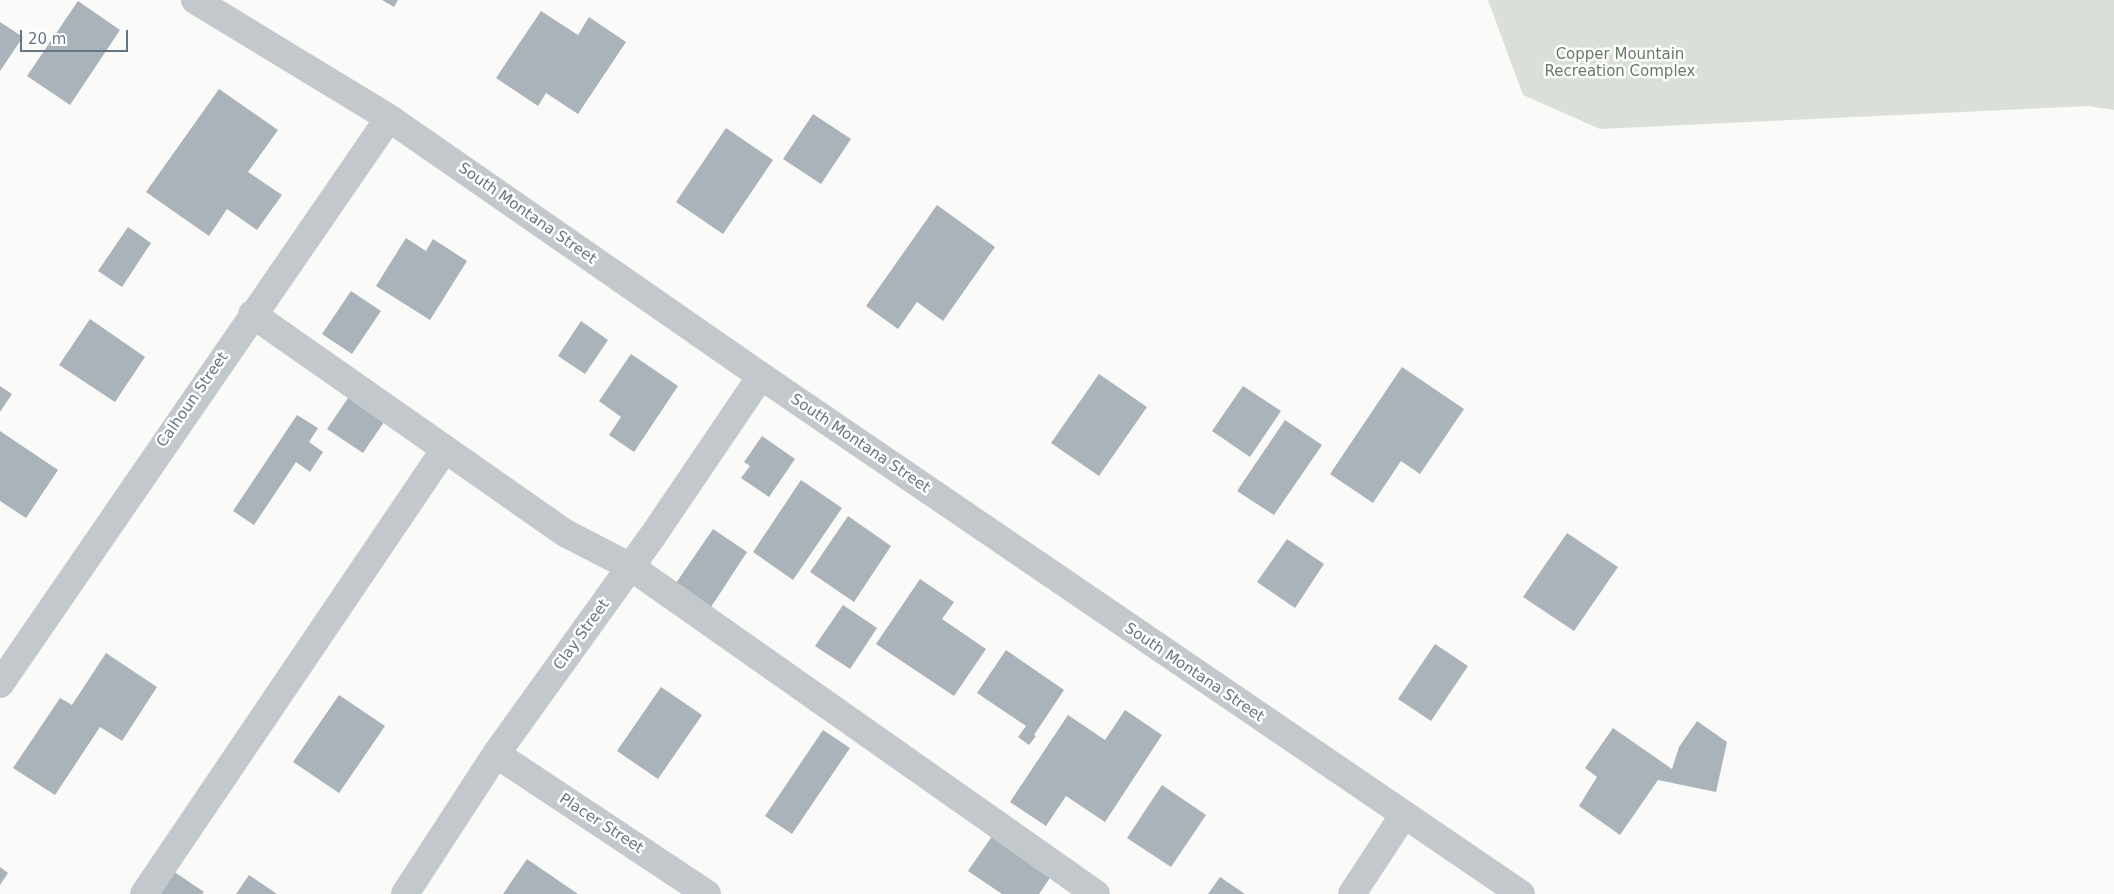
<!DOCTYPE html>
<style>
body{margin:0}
#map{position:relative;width:2114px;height:894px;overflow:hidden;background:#fafaf8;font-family:"DejaVu Sans",sans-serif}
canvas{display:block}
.scale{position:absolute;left:20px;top:30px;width:108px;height:22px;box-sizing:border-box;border:2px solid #657683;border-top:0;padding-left:6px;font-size:15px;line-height:18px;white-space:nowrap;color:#657683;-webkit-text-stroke:4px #fff;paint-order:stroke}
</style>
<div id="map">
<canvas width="2114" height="894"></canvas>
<div class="scale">20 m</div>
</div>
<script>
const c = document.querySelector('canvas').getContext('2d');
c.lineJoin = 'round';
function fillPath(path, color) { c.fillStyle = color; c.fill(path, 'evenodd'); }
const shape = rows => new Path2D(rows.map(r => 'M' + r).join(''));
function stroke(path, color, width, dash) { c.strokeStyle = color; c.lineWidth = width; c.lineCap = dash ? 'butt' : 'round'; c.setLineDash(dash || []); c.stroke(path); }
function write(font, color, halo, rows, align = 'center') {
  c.font = font + ' "DejaVu Sans",sans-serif'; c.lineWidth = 5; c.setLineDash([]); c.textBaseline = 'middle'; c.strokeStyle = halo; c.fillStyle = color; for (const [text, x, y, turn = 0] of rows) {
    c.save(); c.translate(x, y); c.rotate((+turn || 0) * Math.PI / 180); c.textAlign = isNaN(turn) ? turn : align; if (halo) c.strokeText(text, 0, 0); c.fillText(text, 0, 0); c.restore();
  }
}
fillPath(shape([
 [1488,0,2114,0,2114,110,2088,106,1600,129,1523,95]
]), '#dadfd7');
fillPath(shape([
 [382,0,398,0,394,7],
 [78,1,120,30,70,105,27,76],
 [541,11,578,35,589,17,626,42,578,114,546,93,538,106,496,78],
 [0,22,23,37,0,71],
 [219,89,278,130,248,172,282,195,257,230,227,209,209,236,146,192],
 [813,114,851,139,821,184,783,159],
 [726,128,773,160,723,234,676,202],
 [937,205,995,247,943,321,917,302,898,329,866,306],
 [128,227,151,243,122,287,98,271],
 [406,238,426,251,433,239,467,261,430,320,376,286],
 [351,291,381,311,352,354,322,334],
 [90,319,145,357,115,402,59,365],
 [581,321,608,340,585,374,558,356],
 [631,354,678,386,634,452,609,435,621,417,599,401],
 [1402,367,1464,409,1420,474,1401,461,1373,503,1330,474],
 [1099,374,1147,407,1099,476,1051,443],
 [0,386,12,394,0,412],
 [1243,386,1281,411,1250,457,1212,431],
 [350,395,386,419,363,453,327,429],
 [297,415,318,428,309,442,323,452,310,472,296,462,254,525,233,511],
 [1285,420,1322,445,1274,515,1237,491],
 [0,431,58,470,26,518,0,501],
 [762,436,795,459,769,497,741,478,750,466,744,462],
 [801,480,842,508,793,580,753,552],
 [848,516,891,546,854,602,810,572],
 [713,529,747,552,711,607,676,583],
 [1567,533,1618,567,1574,631,1523,597],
 [1287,539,1324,564,1295,608,1257,582],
 [920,579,954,602,942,619,986,649,954,696,876,644],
 [843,605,877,628,850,669,815,646],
 [1435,644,1468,666,1431,721,1398,699],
 [1006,650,1064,690,1034,735,1036,736,1029,745,1018,737,1026,726,977,693],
 [106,653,157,687,122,741,100,727,55,795,13,768,60,698,72,705],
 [661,687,702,715,658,779,617,751],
 [339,695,385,726,339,793,293,762],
 [1125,710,1162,735,1105,822,1066,796,1046,826,1010,802,1068,715,1105,740],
 [1697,721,1727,742,1716,792,1658,780,1620,835,1579,806,1597,777,1585,768,1613,728,1672,769,1679,747],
 [823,730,850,748,792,834,765,816],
 [1162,785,1206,815,1171,867,1127,838],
 [997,829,1056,869,1039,894,1002,894,968,871],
 [527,859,578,894,503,894],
 [0,867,8,873,0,885],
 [173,871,204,892,202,894,157,894],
 [249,875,277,894,236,894],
 [1220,877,1245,894,1208,894]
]), '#aab3b9');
stroke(shape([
 [195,0,389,118,761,376,1521,894],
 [252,314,565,533,631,567,1096,894],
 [0,684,389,118],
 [496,754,707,894],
 [144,894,445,449],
 [405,894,496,754,654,534,761,376],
 [1352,894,1403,816]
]), '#c3c8cc', 28);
write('15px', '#687a64', '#fff', [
 ["Copper Mountain",1620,55],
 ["Recreation Complex",1620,72]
]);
write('15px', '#657683', '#fff', [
 ["South Montana Street",527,214,35],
 ["Calhoun Street",193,400,-55],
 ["South Montana Street",860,444,34],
 ["Clay Street",582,635,-54],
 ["South Montana Street",1194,673,34],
 ["Placer Street",601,824,33]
]);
</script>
